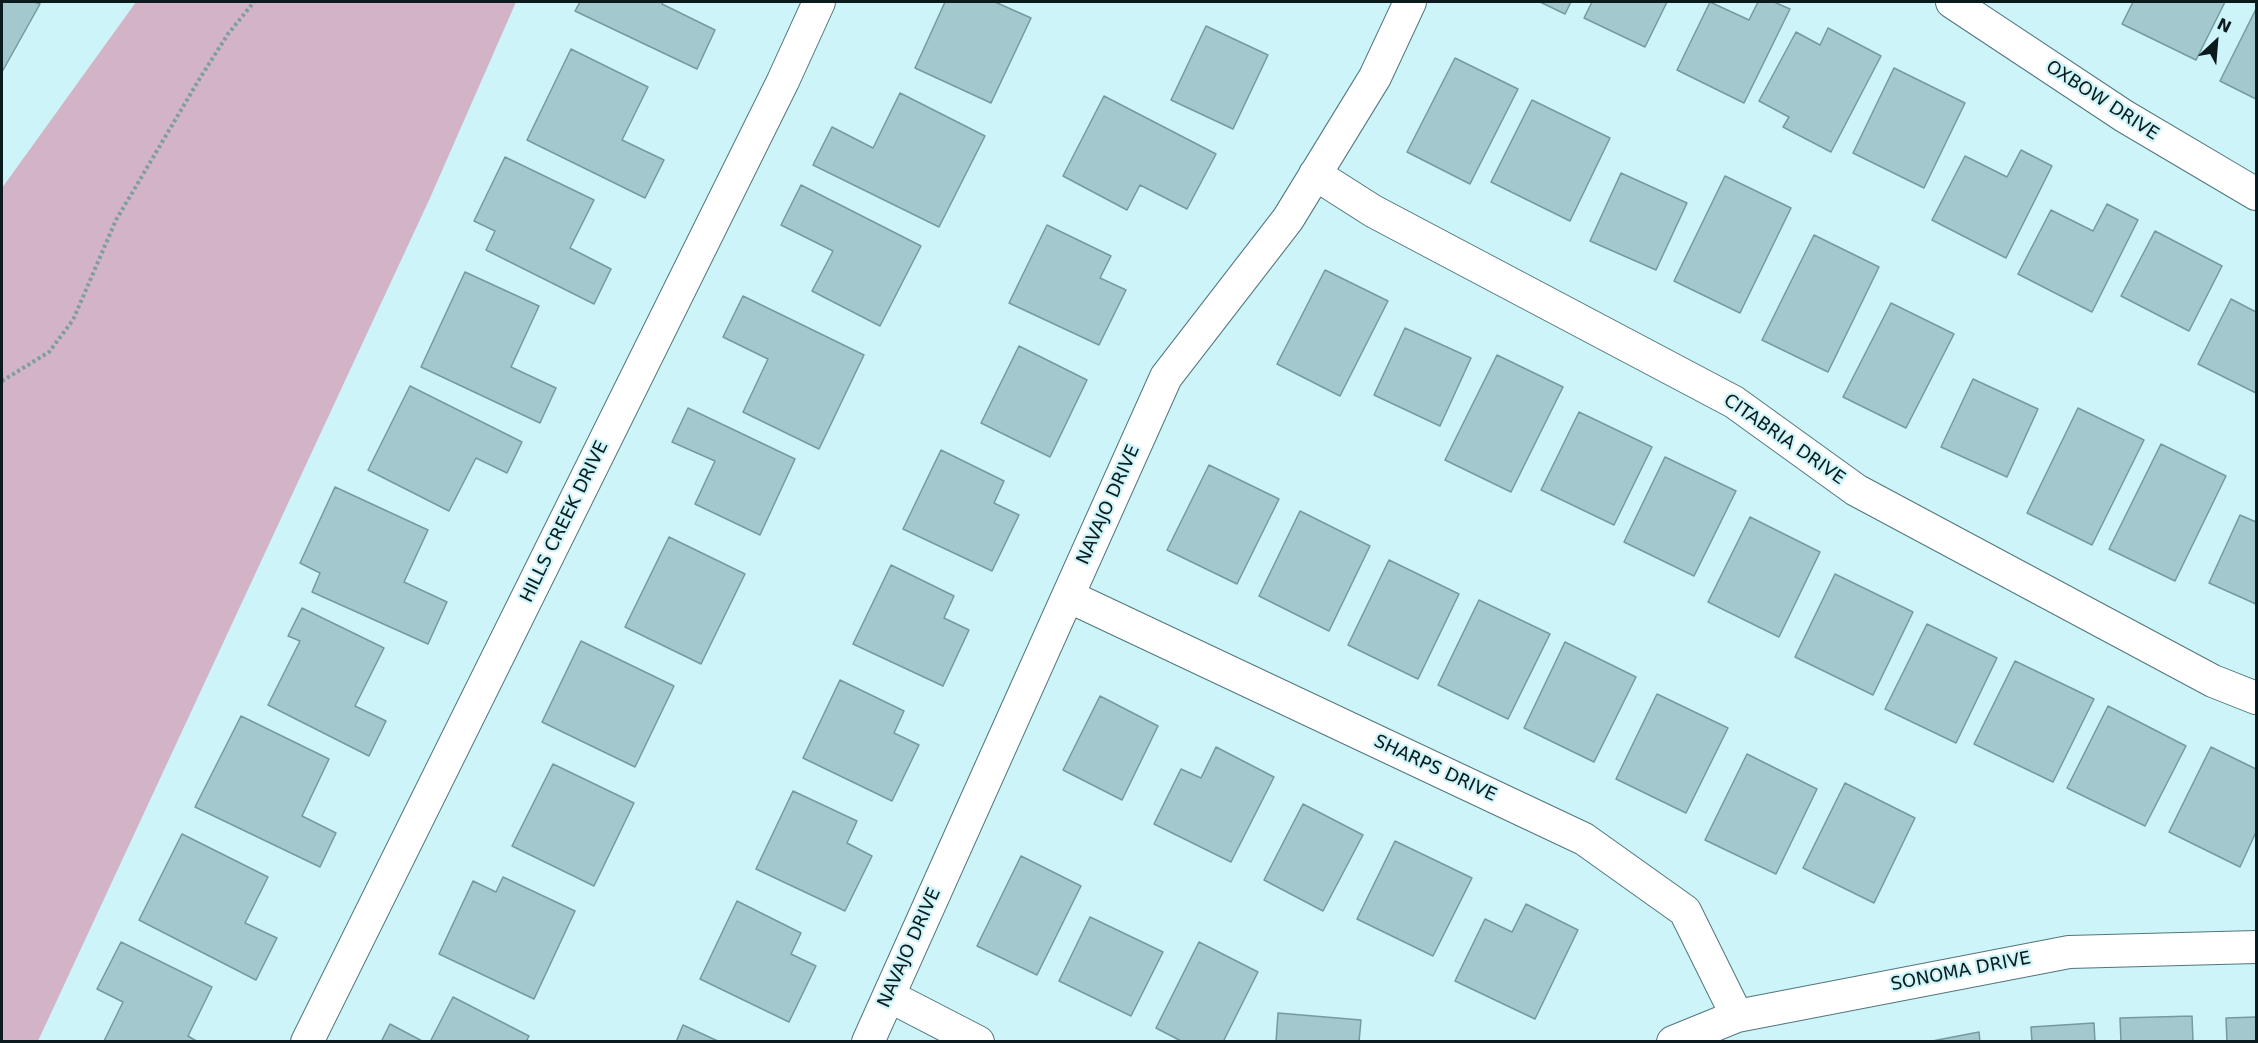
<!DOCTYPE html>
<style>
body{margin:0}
#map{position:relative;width:2258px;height:1043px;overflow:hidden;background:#ccf4f9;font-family:"DejaVu Sans",sans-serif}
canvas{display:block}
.frame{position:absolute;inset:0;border:3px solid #0b1a1c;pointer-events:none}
.north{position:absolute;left:2186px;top:12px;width:60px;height:60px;-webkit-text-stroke:4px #ccf4f9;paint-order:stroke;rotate:26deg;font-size:16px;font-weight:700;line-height:24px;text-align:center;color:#0b1a1c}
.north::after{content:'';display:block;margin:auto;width:21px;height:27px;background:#0b1a1c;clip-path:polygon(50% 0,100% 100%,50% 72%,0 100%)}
</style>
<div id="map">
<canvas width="2258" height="1043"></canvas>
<div class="frame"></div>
<div class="north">N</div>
</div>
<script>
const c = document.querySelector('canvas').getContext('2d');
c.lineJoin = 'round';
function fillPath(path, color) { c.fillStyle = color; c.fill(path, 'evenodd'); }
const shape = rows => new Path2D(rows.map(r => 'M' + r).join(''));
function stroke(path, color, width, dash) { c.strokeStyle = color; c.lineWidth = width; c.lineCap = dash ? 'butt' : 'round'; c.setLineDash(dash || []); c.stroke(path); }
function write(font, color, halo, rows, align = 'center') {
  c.font = font + ' "DejaVu Sans",sans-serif'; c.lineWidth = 4.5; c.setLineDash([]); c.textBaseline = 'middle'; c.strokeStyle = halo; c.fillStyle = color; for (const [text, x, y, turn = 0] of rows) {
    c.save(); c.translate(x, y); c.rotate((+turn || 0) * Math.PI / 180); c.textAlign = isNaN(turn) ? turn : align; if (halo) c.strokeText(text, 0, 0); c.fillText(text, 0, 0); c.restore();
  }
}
fillPath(shape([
 [136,2,516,2,430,198,38,1041,2,1041,2,188]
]), '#d2b4c6');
const building = shape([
 [2,2,34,2,40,4,2,72,2,2],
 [580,2,663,2,662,4,715,30,697,69,575,11,580,2],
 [945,2,995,2,1031,18,991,103,915,68,945,2],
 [1540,2,1571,2,1565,14,1540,2],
 [1592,2,1667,2,1645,47,1584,18,1592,2],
 [1710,2,1749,20,1758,2,1774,2,1790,9,1744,103,1677,70,1710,2],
 [2133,2,2225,2,2196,60,2122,24,2133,2],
 [2256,9,2256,99,2220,81,2256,9],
 [1206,26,1268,55,1233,129,1171,100,1206,26],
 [1828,28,1881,56,1831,152,1783,127,1789,117,1759,101,1796,32,1820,45,1828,28],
 [571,49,648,87,622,140,664,160,645,198,527,140,571,49],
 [1455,58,1518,89,1470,184,1407,152,1455,58],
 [1894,68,1965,103,1924,188,1853,153,1894,68],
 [900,93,985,136,939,227,813,165,832,127,873,148,900,93],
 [1104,96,1216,154,1187,209,1140,185,1127,210,1063,176,1104,96],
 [1532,100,1610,138,1570,221,1491,182,1532,100],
 [2021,150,2052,166,2006,258,1932,220,1965,156,2007,177,2021,150],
 [505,157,594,200,570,248,611,269,594,304,486,250,495,231,474,221,505,157],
 [1621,173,1687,203,1656,270,1590,241,1621,173],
 [1725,176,1791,208,1740,313,1674,281,1725,176],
 [801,185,921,246,880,326,812,291,833,251,781,225,801,185],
 [2107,204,2138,220,2092,312,2018,274,2051,210,2093,231,2107,204],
 [1047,225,1111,256,1100,278,1126,290,1099,345,1009,303,1047,225],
 [2155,231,2222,266,2189,331,2121,296,2155,231],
 [1814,235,1879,267,1828,372,1762,340,1814,235],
 [1325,270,1388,301,1340,396,1277,364,1325,270],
 [465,272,539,306,511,367,556,388,540,423,421,367,465,272],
 [743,296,864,355,819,449,743,412,768,359,723,337,743,296],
 [2231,299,2256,312,2256,393,2198,364,2231,299],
 [1891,303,1954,334,1906,428,1843,397,1891,303],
 [1405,328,1471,358,1440,426,1374,395,1405,328],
 [1019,346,1087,380,1050,457,981,423,1019,346],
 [1497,355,1563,387,1511,492,1445,460,1497,355],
 [1973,379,2038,409,2007,477,1941,447,1973,379],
 [410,386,522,442,507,473,476,458,449,511,368,470,410,386],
 [688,408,795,459,760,535,695,504,715,461,672,442,688,408],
 [2078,408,2144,440,2092,545,2027,513,2078,408],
 [1579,412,1652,447,1614,525,1541,490,1579,412],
 [2161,444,2226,476,2175,581,2109,549,2161,444],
 [941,450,1004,481,994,503,1019,515,992,571,903,529,941,450],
 [1665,457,1736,491,1694,576,1624,542,1665,457],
 [1209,465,1279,499,1237,584,1167,550,1209,465],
 [335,487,428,530,404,582,447,602,428,644,312,592,320,573,300,563,335,487],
 [1300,511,1370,546,1329,631,1259,596,1300,511],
 [2240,515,2256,522,2256,604,2209,583,2240,515],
 [1750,517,1820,552,1779,637,1708,602,1750,517],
 [669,537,745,574,701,664,625,627,669,537],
 [1389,560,1459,594,1418,679,1348,645,1389,560],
 [891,565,954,596,944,618,969,630,943,686,853,644,891,565],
 [1835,574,1913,612,1873,695,1795,657,1835,574],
 [1479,600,1550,634,1508,719,1438,685,1479,600],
 [302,608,384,648,355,706,386,721,369,756,268,705,300,641,288,636,302,608],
 [1927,624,1997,658,1956,743,1885,709,1927,624],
 [581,641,674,686,635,767,542,722,581,641],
 [1565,642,1636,677,1594,762,1524,728,1565,642],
 [2015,661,2094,699,2053,782,1974,744,2015,661],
 [840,680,904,711,894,733,919,745,892,801,803,758,840,680],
 [1657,694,1728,728,1686,813,1616,779,1657,694],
 [1100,696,1158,726,1122,800,1063,770,1100,696],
 [2108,706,2186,746,2145,826,2067,788,2108,706],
 [241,716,329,759,302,816,336,833,320,867,195,807,241,716],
 [1216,747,1274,777,1231,862,1154,824,1181,769,1201,778,1216,747],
 [2211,747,2256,769,2256,832,2240,867,2169,832,2211,747],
 [1747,754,1817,789,1776,874,1705,840,1747,754],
 [553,764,634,803,594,886,512,846,553,764],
 [1845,783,1915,818,1874,903,1803,868,1845,783],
 [793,791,857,821,847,843,872,856,845,911,756,869,793,791],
 [1303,804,1363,835,1323,911,1264,880,1303,804],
 [182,834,268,877,245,923,277,938,256,980,139,920,182,834],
 [1395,841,1472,878,1433,956,1357,919,1395,841],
 [1021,856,1081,886,1037,975,977,946,1021,856],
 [503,877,575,911,534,999,439,954,473,881,496,892,503,877],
 [737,901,801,933,791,954,816,966,789,1022,700,979,737,901],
 [1526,904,1578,930,1535,1019,1455,981,1485,919,1512,932,1526,904],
 [1090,917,1163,952,1131,1016,1059,981,1090,917],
 [121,942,212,987,188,1036,198,1042,104,1041,123,1002,97,989,121,942],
 [1199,942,1258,972,1223,1042,1183,1042,1156,1028,1199,942],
 [453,997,529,1036,526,1042,430,1042,453,997],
 [1278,1013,1361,1020,1359,1042,1276,1042,1278,1013],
 [2192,1016,2193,1042,2121,1042,2120,1018,2192,1016],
 [2256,1017,2256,1042,2227,1042,2226,1018,2256,1017],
 [2094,1023,2095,1042,2032,1042,2031,1027,2094,1023],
 [390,1024,424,1042,381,1042,390,1024],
 [683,1025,720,1042,676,1042,683,1025],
 [1979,1032,1980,1042,1927,1042,1979,1032]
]);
fillPath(building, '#a3c9ce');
stroke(building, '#759a9f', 1.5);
const minor = shape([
 [1952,2,2124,116,2256,194],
 [1315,174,1373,211,1734,402,1856,490,2213,681,2256,698],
 [1068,596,1584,839,1685,911,1737,1016],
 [889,996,978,1042],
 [307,1042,783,81,819,2],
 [868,1042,1166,377,1288,219,1375,77,1410,2],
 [1673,1042,1737,1016,2069,952,2256,947]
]);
stroke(minor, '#52767b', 34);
stroke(shape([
 [2,381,49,352,73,320,116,220,200,78,228,34,254,2]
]), '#7f9da1', 4, [3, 3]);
stroke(minor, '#fff', 32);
write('18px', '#0b1a1c', '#ccf4f9', [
 ["OXBOW DRIVE",2102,101,33],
 ["CITABRIA DRIVE",1784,440,35],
 ["NAVAJO DRIVE",1109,505,-66],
 ["HILLS CREEK DRIVE",565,522,-64],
 ["SHARPS DRIVE",1435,769,25],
 ["NAVAJO DRIVE",910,948,-66],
 ["SONOMA DRIVE",1961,972,-11]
]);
</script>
